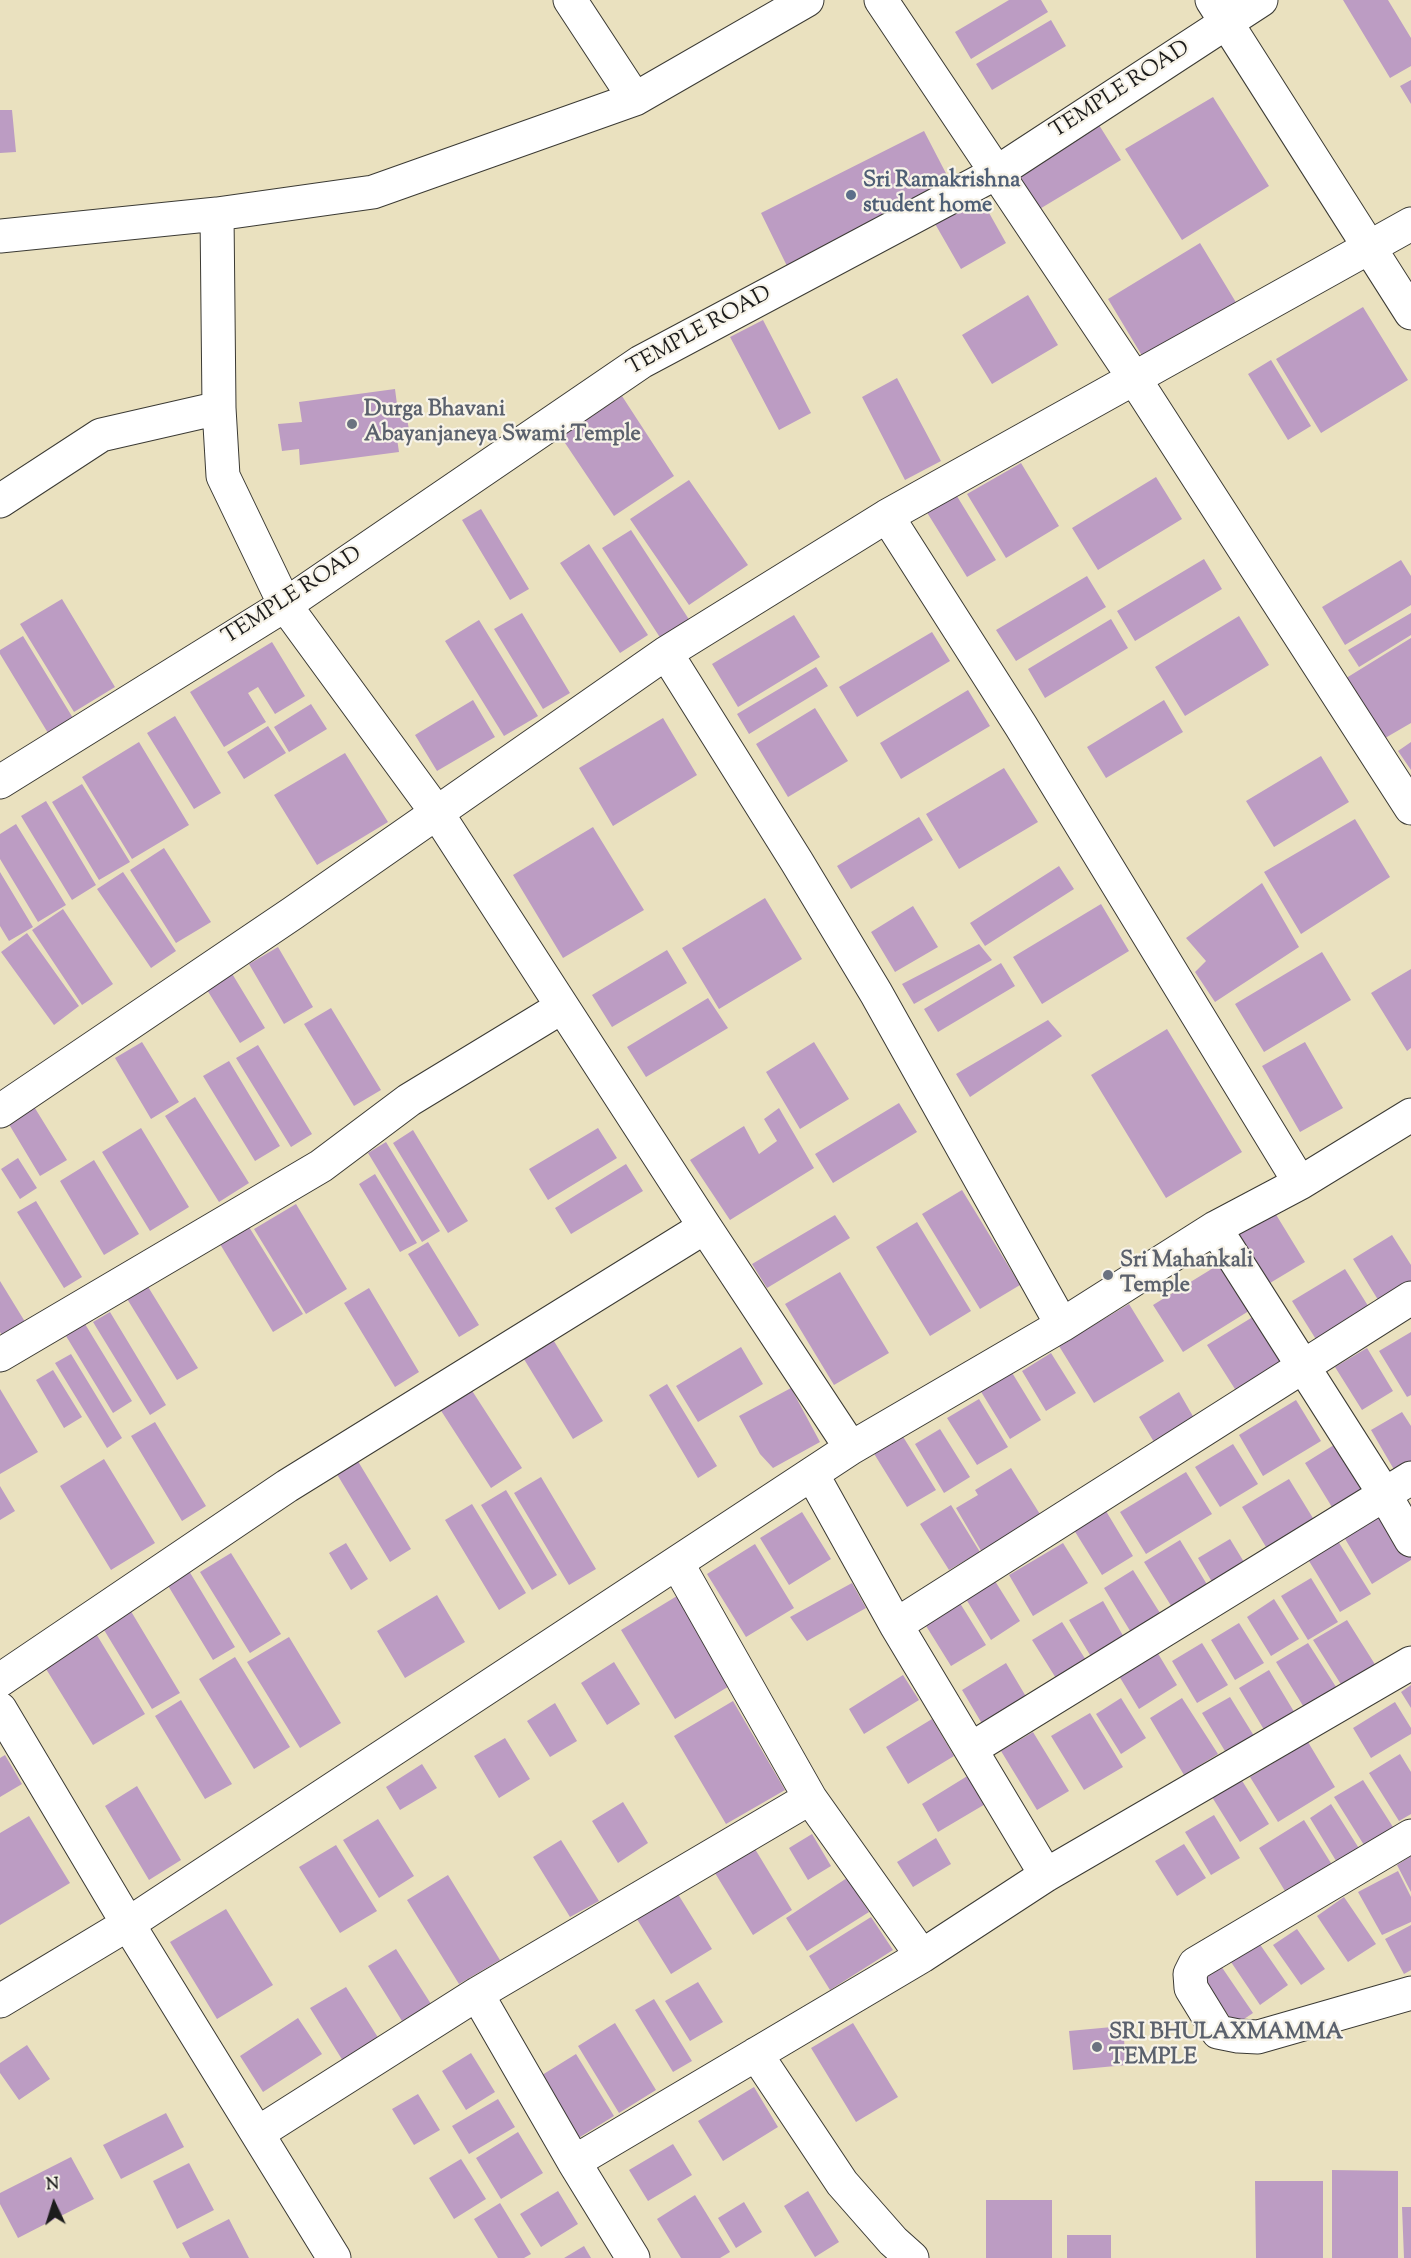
<!DOCTYPE html>
<style>
body{margin:0}
#map{position:relative;width:1411px;height:2258px;overflow:hidden;background:#eae1bf;font-family:"Sorts Mill Goudy",serif}
canvas{display:block}
.north{position:absolute;left:24px;top:2174px;width:60px;height:60px;-webkit-text-stroke:4px #f7f3e8;paint-order:stroke;rotate:356deg;font-size:16px;font-weight:700;line-height:24px;text-align:center;color:#1c1c1c}
.north::after{content:'';display:block;margin:auto;width:21px;height:27px;background:#1c1c1c;clip-path:polygon(50% 0,100% 100%,50% 72%,0 100%)}
</style>
<div id="map">
<canvas width="1411" height="2258"></canvas>
<div class="north">N</div>
</div>
<script>
const c = document.querySelector('canvas').getContext('2d');
c.lineJoin = 'round';
function fillPath(path, color) { c.fillStyle = color; c.fill(path, 'evenodd'); }
const shape = rows => new Path2D(rows.map(r => 'M' + r).join(''));
function stroke(path, color, width, dash) { c.strokeStyle = color; c.lineWidth = width; c.lineCap = dash ? 'butt' : 'round'; c.setLineDash(dash || []); c.stroke(path); }
function write(font, color, halo, rows, align = 'center') {
  c.font = font + ' "Sorts Mill Goudy",serif'; c.lineWidth = 4.5; c.setLineDash([]); c.textBaseline = 'middle'; c.strokeStyle = halo; c.fillStyle = color; for (const [text, x, y, turn = 0] of rows) {
    c.save(); c.translate(x, y); c.rotate((+turn || 0) * Math.PI / 180); c.textAlign = isNaN(turn) ? turn : align; if (halo) c.strokeText(text, 0, 0); c.fillText(text, 0, 0); c.restore();
  }
}
fillPath(shape([
 [1009,0,1041,0,1048,12,971,59,955,32],
 [1343,0,1388,0,1411,38,1411,66,1390,78],
 [1051,20,1066,46,992,90,976,64],
 [1411,80,1411,104,1400,86],
 [1213,97,1269,186,1182,240,1125,149],
 [0,110,12,110,16,152,0,153],
 [1099,125,1121,160,1033,213,1012,178],
 [924,131,951,183,787,266,761,213],
 [979,195,1006,243,961,269,934,222],
 [1200,243,1240,309,1147,364,1108,299],
 [1028,295,1058,345,992,384,962,335],
 [1363,307,1408,380,1321,433,1276,359],
 [763,320,811,413,779,430,730,337],
 [1271,360,1311,426,1288,440,1248,374],
 [897,378,941,461,905,480,862,397],
 [395,389,398,412,406,412,409,430,396,432,399,452,300,465,299,449,282,451,278,424,302,422,299,402],
 [622,396,674,476,614,516,561,437],
 [1021,463,1059,526,1006,558,967,494],
 [1156,477,1182,519,1098,570,1072,528],
 [689,480,748,565,689,605,630,519],
 [952,488,996,560,967,577,923,506],
 [481,509,529,589,510,600,462,520],
 [631,530,690,621,661,639,602,548],
 [589,544,648,635,620,653,560,563],
 [1204,559,1222,589,1135,641,1117,611],
 [1401,560,1411,576,1411,605,1345,645,1322,607],
 [1087,576,1106,607,1016,661,996,630],
 [62,599,115,687,74,712,20,624],
 [522,613,570,693,543,709,494,629],
 [1411,613,1411,635,1359,667,1348,650],
 [794,615,820,657,738,707,712,664],
 [1239,616,1269,665,1185,716,1155,667],
 [1111,619,1128,648,1045,698,1028,669],
 [479,620,538,716,504,736,445,641],
 [932,632,950,661,857,717,839,687],
 [23,636,73,718,48,733,0,654,0,650],
 [1411,638,1411,723,1380,741,1343,680],
 [272,642,305,696,275,714,258,687,248,693,266,722,224,747,190,692],
 [816,667,828,686,749,734,737,714],
 [968,690,990,726,901,779,880,743],
 [473,700,495,737,437,771,415,735],
 [1164,700,1183,732,1106,778,1087,747],
 [311,704,327,729,289,752,274,727],
 [815,708,848,761,788,797,756,744],
 [175,716,221,793,194,809,147,733],
 [663,718,697,775,613,826,579,768],
 [268,726,286,753,244,779,227,752],
 [139,742,189,825,132,859,82,777],
 [1411,742,1411,770,1398,751],
 [345,753,388,822,317,865,274,795],
 [1321,756,1349,802,1274,847,1246,801],
 [1004,768,1038,822,959,869,926,814],
 [82,784,130,862,99,880,52,802],
 [46,801,96,885,72,900,21,816],
 [919,817,933,840,851,889,837,866],
 [1355,819,1390,877,1301,934,1264,872],
 [16,824,66,905,38,922,0,859,0,834],
 [593,827,644,910,563,958,513,875],
 [164,848,211,922,176,943,130,870],
 [1059,866,1074,889,985,946,970,923],
 [0,872,33,927,9,941,0,926],
 [123,872,176,951,151,968,97,889],
 [1262,883,1299,947,1215,1002,1195,972,1206,961,1186,938],
 [765,898,802,959,719,1009,682,948],
 [1101,904,1129,951,1042,1004,1013,957],
 [913,906,938,947,895,972,871,932],
 [63,909,113,984,82,1005,32,930],
 [27,933,79,1006,54,1025,1,952],
 [979,944,992,960,914,1004,902,984],
 [278,947,313,1007,284,1024,249,964],
 [667,950,687,983,612,1027,592,995],
 [1322,952,1351,1000,1264,1052,1235,1004],
 [225,962,265,1028,240,1043,199,977],
 [1001,963,1015,986,938,1032,924,1009],
 [1411,969,1411,1048,1407,1051,1371,993],
 [708,998,728,1028,646,1077,627,1047],
 [331,1008,381,1090,354,1106,304,1024],
 [1048,1020,1062,1036,970,1097,956,1074],
 [1167,1029,1242,1152,1166,1198,1091,1075],
 [142,1042,179,1102,151,1119,115,1058],
 [814,1042,849,1099,800,1129,766,1072],
 [1305,1042,1343,1108,1300,1132,1262,1066],
 [258,1045,312,1134,291,1147,236,1058],
 [229,1061,280,1146,255,1161,203,1076],
 [195,1097,249,1183,219,1202,165,1116],
 [899,1103,917,1132,833,1183,815,1154],
 [33,1105,67,1160,40,1176,7,1121],
 [779,1108,814,1168,730,1220,690,1160,744,1126,759,1154,777,1141,764,1119],
 [141,1128,189,1207,150,1231,102,1152],
 [598,1128,617,1158,548,1200,529,1169],
 [413,1130,468,1221,448,1233,393,1143],
 [386,1142,440,1231,422,1242,368,1153],
 [18,1158,37,1188,20,1199,1,1169],
 [94,1160,139,1234,104,1255,60,1181],
 [626,1164,643,1191,571,1234,555,1208],
 [375,1174,417,1243,400,1252,359,1184],
 [962,1190,1020,1285,980,1309,922,1214],
 [36,1201,82,1277,64,1288,17,1212],
 [296,1204,347,1289,306,1314,254,1229],
 [1272,1208,1305,1262,1265,1286,1232,1232],
 [835,1215,850,1238,767,1288,752,1264],
 [917,1222,971,1311,930,1336,876,1247],
 [249,1227,303,1314,273,1332,220,1244],
 [1392,1235,1411,1265,1411,1291,1383,1308,1353,1259],
 [428,1242,479,1325,459,1337,408,1254],
 [1223,1262,1252,1309,1183,1352,1153,1305],
 [1345,1269,1375,1317,1322,1349,1292,1301],
 [840,1272,889,1353,834,1385,785,1304],
 [142,1277,198,1368,177,1380,121,1289],
 [0,1281,27,1325,4,1339,0,1332],
 [369,1288,419,1372,395,1387,344,1303],
 [1129,1304,1164,1361,1094,1403,1059,1346],
 [110,1312,166,1405,150,1415,93,1322],
 [1256,1315,1288,1368,1240,1397,1207,1345],
 [85,1324,132,1401,113,1413,66,1336],
 [1411,1332,1411,1395,1407,1397,1379,1351],
 [549,1333,603,1421,573,1439,519,1351],
 [741,1347,763,1384,698,1422,676,1386],
 [1367,1348,1393,1391,1362,1410,1335,1367],
 [1051,1353,1076,1393,1046,1411,1022,1371],
 [71,1354,122,1438,107,1448,55,1363],
 [53,1370,82,1417,64,1428,36,1380],
 [1011,1371,1041,1420,1010,1439,980,1390],
 [667,1384,717,1466,698,1478,649,1395],
 [469,1386,522,1468,491,1488,438,1406],
 [791,1388,820,1442,773,1468,760,1454,739,1416],
 [0,1389,38,1452,0,1474],
 [1179,1392,1194,1418,1154,1442,1139,1417],
 [979,1399,1008,1447,977,1465,947,1418],
 [1296,1400,1321,1441,1263,1476,1239,1435],
 [1402,1412,1411,1426,1411,1464,1396,1473,1371,1430],
 [155,1422,206,1506,182,1521,131,1436],
 [940,1429,970,1477,944,1493,915,1444],
 [902,1435,936,1490,907,1507,873,1452],
 [1342,1440,1376,1495,1338,1517,1305,1463],
 [1233,1444,1258,1484,1220,1507,1195,1467],
 [356,1458,411,1549,390,1562,335,1471],
 [104,1459,155,1543,111,1570,60,1486],
 [1011,1468,1043,1519,983,1554,956,1508,978,1495,975,1490],
 [1186,1472,1212,1514,1146,1554,1120,1512],
 [541,1477,596,1569,569,1585,514,1493],
 [1289,1479,1319,1528,1272,1557,1242,1507],
 [0,1486,15,1511,0,1520],
 [506,1490,557,1575,532,1590,481,1505],
 [472,1504,526,1593,499,1610,445,1520],
 [951,1505,980,1552,949,1570,920,1524],
 [1385,1506,1411,1548,1411,1560,1372,1584,1341,1532],
 [1106,1511,1133,1556,1102,1575,1074,1530],
 [802,1512,831,1559,789,1585,760,1538],
 [1336,1538,1371,1594,1340,1612,1306,1556],
 [1230,1539,1247,1567,1215,1587,1198,1558],
 [1180,1540,1214,1596,1178,1617,1144,1562],
 [346,1543,368,1579,351,1590,329,1553],
 [1063,1543,1088,1583,1033,1616,1009,1575],
 [755,1544,794,1608,746,1637,707,1574],
 [231,1553,281,1634,250,1653,200,1572],
 [183,1561,235,1647,213,1660,161,1574],
 [1133,1570,1165,1621,1135,1639,1104,1588],
 [1311,1578,1338,1622,1308,1640,1281,1596],
 [995,1581,1020,1621,991,1640,966,1599],
 [852,1583,866,1608,807,1641,790,1617],
 [437,1595,465,1642,405,1678,377,1631],
 [677,1596,731,1685,675,1719,621,1630],
 [1274,1599,1299,1639,1271,1656,1247,1617],
 [958,1600,986,1645,951,1666,923,1621],
 [1103,1601,1129,1646,1096,1665,1069,1620],
 [126,1603,180,1693,152,1709,98,1620],
 [1347,1620,1376,1666,1342,1686,1313,1640],
 [1062,1622,1089,1665,1059,1683,1032,1640],
 [1239,1623,1264,1663,1235,1680,1211,1640],
 [95,1632,145,1714,93,1745,43,1664],
 [289,1637,341,1723,300,1748,247,1662],
 [1151,1642,1177,1685,1139,1709,1113,1666],
 [1202,1643,1228,1685,1197,1703,1172,1661],
 [1308,1643,1338,1690,1305,1709,1276,1662],
 [235,1657,290,1747,254,1769,199,1679],
 [614,1662,640,1704,607,1725,581,1683],
 [1006,1663,1031,1705,987,1732,962,1690],
 [1269,1670,1299,1720,1269,1738,1239,1688],
 [903,1675,919,1700,864,1734,849,1709],
 [1411,1685,1411,1708,1401,1692],
 [1230,1697,1259,1744,1231,1761,1202,1713],
 [1121,1698,1146,1738,1121,1754,1096,1714],
 [1182,1698,1218,1754,1184,1775,1150,1718],
 [181,1700,232,1784,205,1799,155,1716],
 [733,1701,785,1790,726,1824,674,1736],
 [1395,1702,1411,1728,1411,1734,1371,1758,1353,1728],
 [555,1703,577,1741,550,1757,527,1721],
 [1090,1713,1123,1767,1084,1790,1051,1736],
 [932,1719,954,1756,908,1784,886,1747],
 [1033,1732,1069,1791,1037,1810,1001,1751],
 [505,1738,530,1779,499,1798,474,1756],
 [1308,1742,1335,1787,1278,1822,1250,1777],
 [1400,1754,1411,1772,1411,1814,1399,1821,1369,1773],
 [5,1755,22,1784,0,1797,0,1758],
 [422,1764,437,1788,400,1810,386,1787],
 [969,1775,987,1803,938,1832,922,1804],
 [1241,1779,1269,1824,1240,1842,1212,1797],
 [1363,1780,1393,1827,1364,1845,1334,1797],
 [137,1786,181,1860,149,1880,105,1806],
 [623,1802,648,1843,618,1863,592,1821],
 [1331,1804,1360,1850,1338,1864,1310,1818],
 [1214,1815,1240,1858,1211,1875,1185,1832],
 [29,1816,70,1883,0,1925,0,1833],
 [378,1819,414,1876,379,1898,343,1840],
 [1304,1820,1334,1868,1288,1896,1259,1848],
 [812,1834,831,1866,808,1880,789,1848],
 [936,1838,951,1864,913,1887,897,1862],
 [561,1840,599,1901,570,1917,533,1857],
 [1184,1844,1206,1878,1177,1896,1155,1861],
 [336,1845,377,1911,340,1933,299,1867],
 [755,1849,792,1910,753,1935,715,1873],
 [1411,1856,1411,1892,1397,1865],
 [1398,1871,1411,1897,1411,1922,1382,1935,1358,1892],
 [448,1875,500,1960,459,1984,407,1900],
 [847,1878,869,1912,807,1951,786,1918],
 [676,1891,712,1949,671,1974,635,1916],
 [1344,1897,1376,1944,1348,1962,1317,1916],
 [226,1909,273,1985,217,2019,170,1942],
 [871,1917,893,1950,830,1990,809,1956],
 [1411,1925,1411,1970,1404,1974,1385,1939],
 [1297,1929,1325,1969,1301,1985,1273,1945],
 [1259,1943,1288,1985,1260,2005,1231,1962],
 [396,1949,431,2004,402,2021,368,1966],
 [1221,1966,1253,2013,1235,2025,1203,1978],
 [698,1982,723,2022,690,2041,665,2001],
 [346,1987,379,2039,343,2061,310,2008],
 [654,1999,692,2061,673,2072,635,2010],
 [298,2018,322,2054,263,2092,240,2056],
 [615,2023,656,2090,619,2113,578,2046],
 [853,2023,898,2097,856,2122,811,2048],
 [1123,2026,1126,2065,1073,2070,1069,2031],
 [27,2045,50,2079,19,2100,0,2073,0,2063],
 [471,2053,495,2092,466,2110,442,2071],
 [576,2054,614,2116,572,2142,534,2080],
 [754,2087,778,2127,723,2161,698,2121],
 [418,2094,440,2130,414,2145,392,2109],
 [498,2099,515,2127,469,2154,452,2126],
 [166,2113,184,2147,121,2179,103,2145],
 [518,2132,543,2173,501,2199,476,2158],
 [673,2144,692,2175,648,2201,629,2170],
 [71,2157,94,2199,18,2238,0,2204,0,2193],
 [461,2159,486,2199,454,2219,429,2178],
 [189,2163,214,2210,177,2229,153,2181],
 [1332,2170,1398,2171,1398,2258,1332,2258],
 [1255,2181,1323,2181,1323,2258,1256,2258],
 [558,2191,578,2224,541,2247,520,2214],
 [808,2191,839,2242,815,2257,784,2206],
 [695,2195,730,2252,720,2258,681,2258,657,2219],
 [986,2200,1052,2200,1052,2258,986,2258],
 [744,2202,762,2232,736,2248,718,2218],
 [500,2203,531,2254,524,2258,498,2258,474,2219],
 [1402,2207,1411,2207,1411,2258,1404,2258],
 [229,2219,249,2258,190,2258,182,2243],
 [1067,2235,1111,2235,1111,2258,1067,2258],
 [584,2246,591,2258,564,2258]
]), '#bc9cc3');
const minor = shape([
 [570,0,635,99],
 [881,0,1134,378,1411,808],
 [1212,0,1411,313],
 [217,214,219,408],
 [0,236,217,214,373,192,635,99,807,0],
 [0,501,101,435,219,408,223,476,285,605,437,813,705,1227,851,1448],
 [887,516,1021,726,1300,1183],
 [666,653,797,862,876,993,1062,1325],
 [0,782,285,605,641,362,996,173,1261,0],
 [0,1111,293,913,666,653,887,516,1411,224],
 [1215,1228,1385,1495,1411,1540],
 [0,1355,321,1166,409,1100,562,1007],
 [812,1474,896,1625,1046,1875],
 [677,1563,810,1798],
 [896,1625,1411,1298],
 [0,1680,287,1486,705,1227],
 [0,1709,128,1924,334,2258],
 [971,1749,1411,1478],
 [1411,1836,1195,1964,1190,1974,1191,1988,1218,2032,1238,2036,1258,2037,1411,1993],
 [477,1994,574,2162,633,2258],
 [0,2001,128,1924,851,1448,1062,1325,1215,1228,1300,1183,1411,1115],
 [756,2054,842,2183,893,2241,912,2258],
 [258,2133,477,1994,810,1798,922,1956],
 [574,2162,922,1956,1046,1875,1411,1663]
]);
stroke(minor, '#3b3a34', 35);
stroke(minor, '#fff', 33);
for (const [x, y, r, color] of [
 [851,195,6,"#5c6f8a"],
 [352,424,6,"#6b7280"],
 [1108,1275,6,"#6b7280"],
 [1097,2047,6,"#6b7280"]
]) { const dot = new Path2D(); dot.arc(x, y, r, 0, 2 * Math.PI); c.fillStyle = color; c.fill(dot); stroke(dot, '#f7f3e8', 2); }
write('22px', '#1c1c1c', '#f7f3e8', [
 ["TEMPLE ROAD",1121,91,-33],
 ["TEMPLE ROAD",700,332,-29],
 ["TEMPLE ROAD",293,597,-33]
]);
write('bold 22px', '#4e5e75', '#f7f3e8', [
 ["Sri Ramakrishna",863,182],
 ["student home",863,207]
], 'left');
write('bold 22px', '#5b616d', '#f7f3e8', [
 ["Durga Bhavani",364,411],
 ["Abayanjaneya Swami Temple",364,436],
 ["Sri Mahankali",1120,1262],
 ["Temple",1120,1287],
 ["SRI BHULAXMAMMA",1109,2034],
 ["TEMPLE",1109,2059]
], 'left');
</script>
